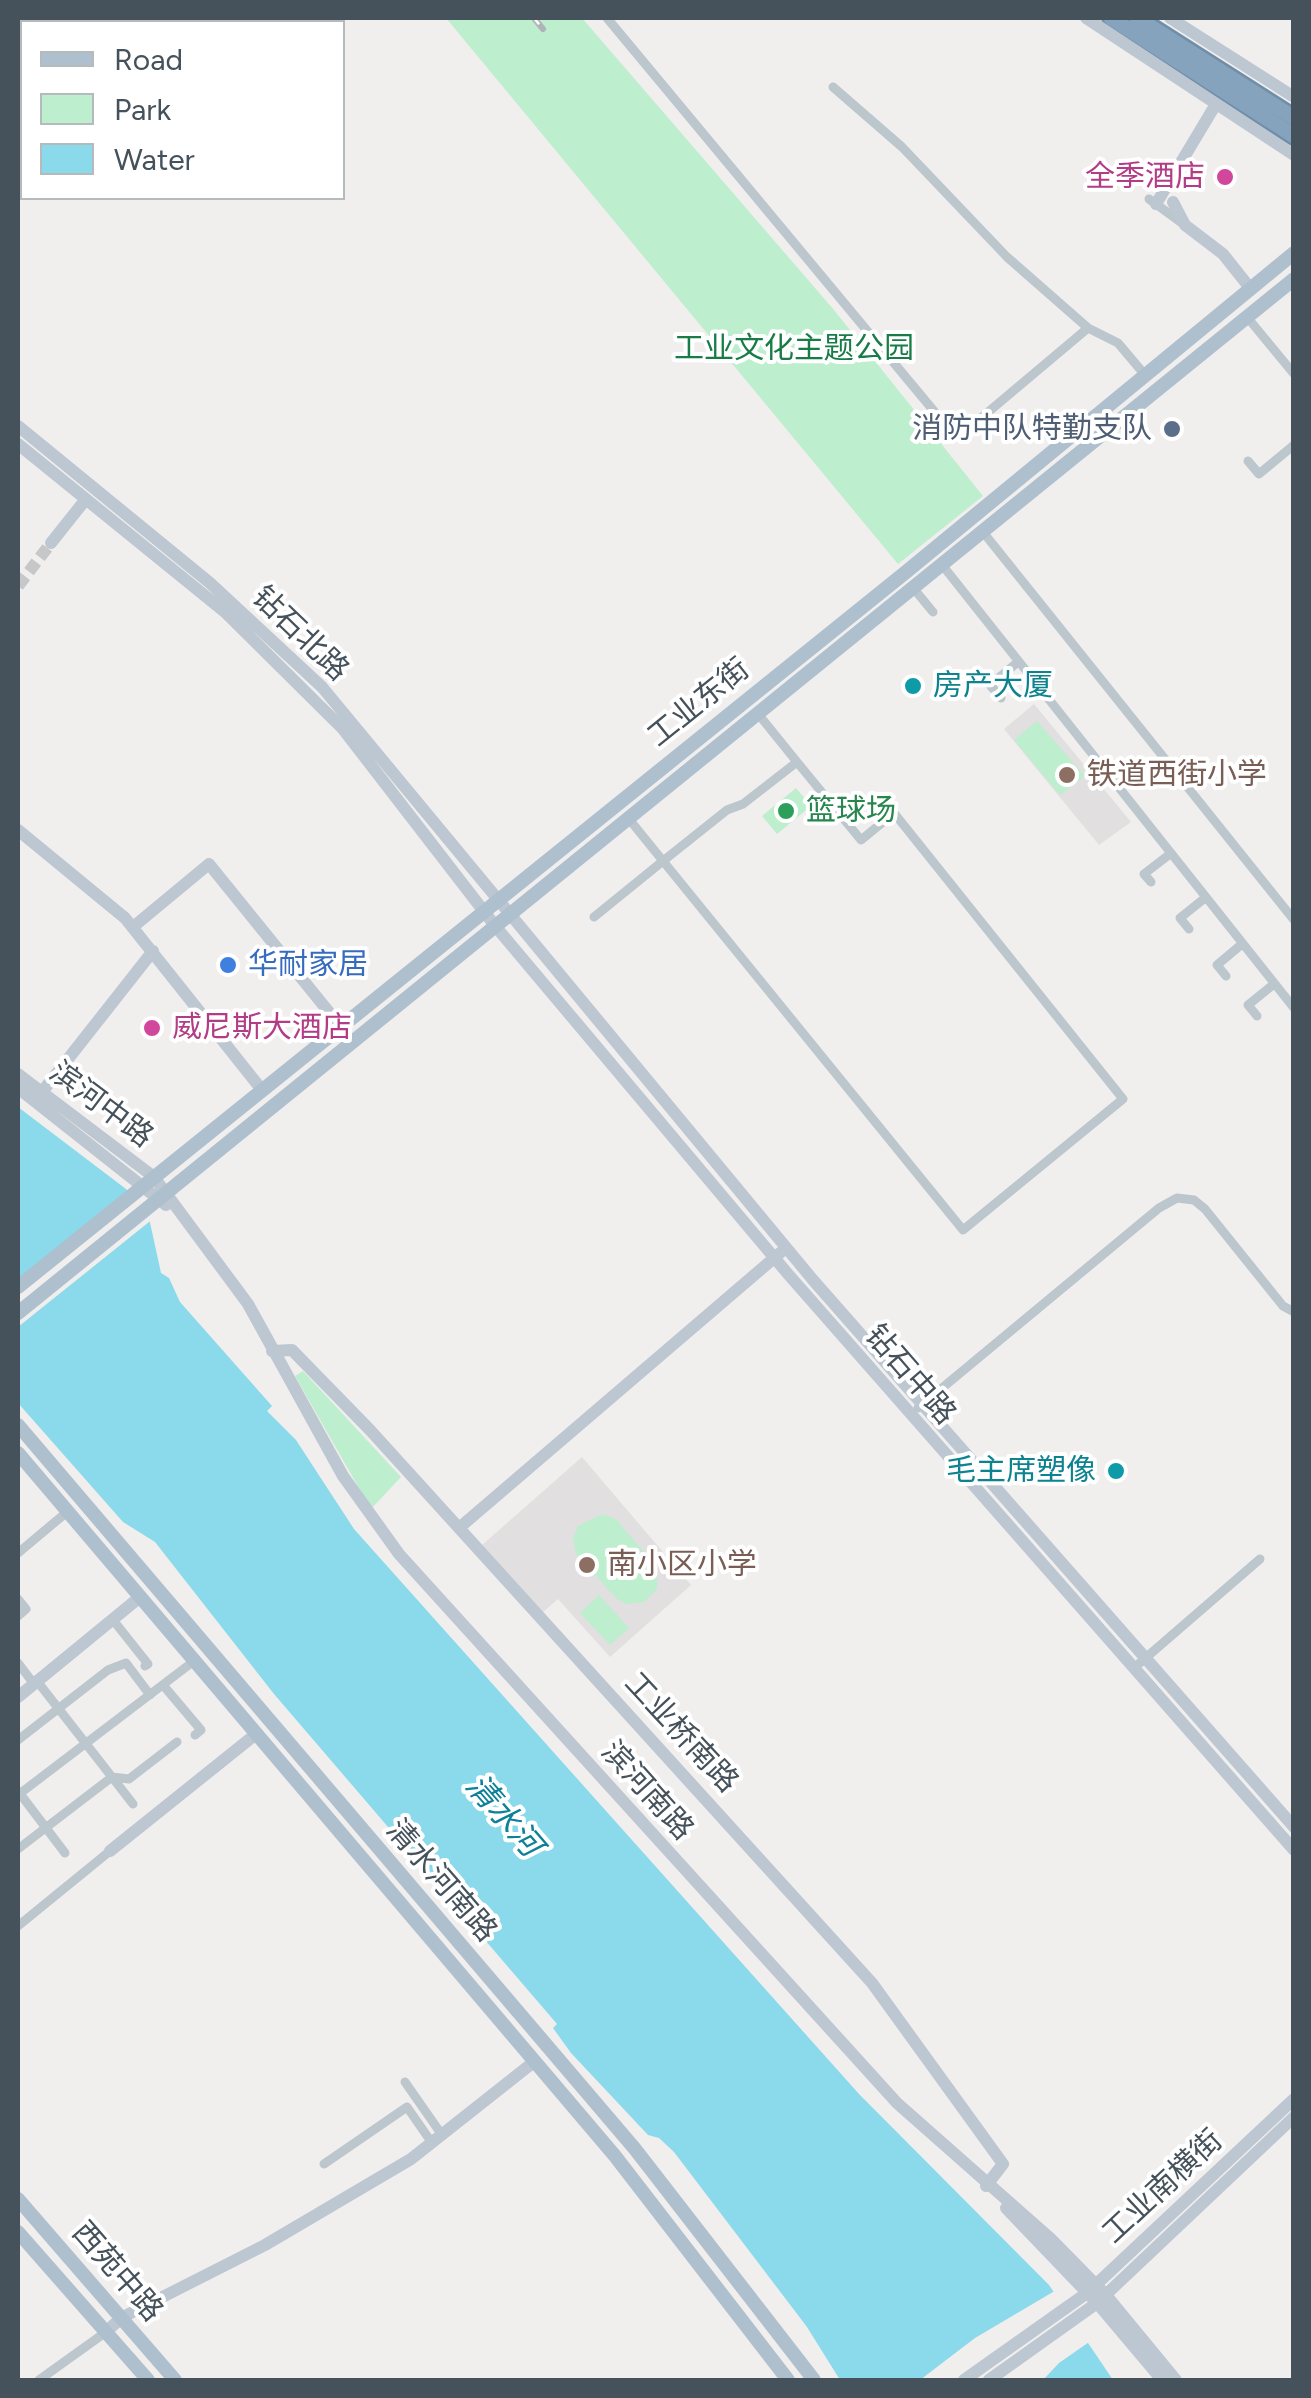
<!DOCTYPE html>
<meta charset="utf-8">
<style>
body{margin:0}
#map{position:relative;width:1311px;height:2398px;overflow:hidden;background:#f1eeee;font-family:Figtree,sans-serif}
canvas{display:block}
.frame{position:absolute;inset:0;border:20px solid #46525b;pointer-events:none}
.legend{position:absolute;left:20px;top:20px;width:325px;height:180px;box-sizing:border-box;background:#fff;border:2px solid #b5babd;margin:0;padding:12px 18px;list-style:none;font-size:30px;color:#46525b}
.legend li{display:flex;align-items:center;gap:20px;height:50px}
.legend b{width:50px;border:2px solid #b5babd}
</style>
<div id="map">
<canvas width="1311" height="2398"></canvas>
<div class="frame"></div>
<ul class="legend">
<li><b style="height:12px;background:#aebfcd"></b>Road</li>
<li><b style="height:28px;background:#bdeece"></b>Park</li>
<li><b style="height:28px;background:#8adaeb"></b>Water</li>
</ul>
</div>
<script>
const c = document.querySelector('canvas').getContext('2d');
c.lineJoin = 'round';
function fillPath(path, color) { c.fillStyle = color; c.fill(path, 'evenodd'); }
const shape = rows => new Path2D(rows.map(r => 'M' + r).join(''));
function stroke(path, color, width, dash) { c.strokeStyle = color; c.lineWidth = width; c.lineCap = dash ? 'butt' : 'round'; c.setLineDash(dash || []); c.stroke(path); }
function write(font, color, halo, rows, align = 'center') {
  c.font = font + ' Figtree,"Noto Sans SC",sans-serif'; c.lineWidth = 8; c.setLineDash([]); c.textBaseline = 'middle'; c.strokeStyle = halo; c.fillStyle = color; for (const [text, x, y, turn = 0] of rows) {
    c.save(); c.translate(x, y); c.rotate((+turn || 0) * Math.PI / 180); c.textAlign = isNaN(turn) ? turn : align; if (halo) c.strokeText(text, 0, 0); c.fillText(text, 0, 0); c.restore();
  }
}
fillPath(shape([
 [1034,704,1131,822,1099,845,1004,729],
 [582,1457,691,1585,610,1657,558,1599,542,1613,482,1545]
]), '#e2dfe0');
fillPath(shape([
 [446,18,582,18,834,310,983,496,898,564],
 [1037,721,1085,776,1060,795,1014,740],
 [796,788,811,806,777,834,762,816],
 [303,1371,401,1477,371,1509,295,1376],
 [602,1514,616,1519,657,1568,657,1589,644,1602,626,1604,616,1598,576,1554,573,1539,578,1526],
 [599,1595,629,1628,610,1645,580,1613]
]), '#bdeece');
fillPath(shape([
 [18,1107,126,1189,149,1218,161,1273,169,1278,180,1302,272,1406,267,1411,296,1440,354,1529,859,2094,1049,2285,1113,2380,840,2380,807,2327,674,2152,659,2138,648,2135,571,2053,553,2028,557,2024,274,1694,155,1542,123,1522,18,1403]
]), '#8adaeb');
fillPath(shape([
 [132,1189,154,1218,18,1327,18,1279],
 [1058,2289,1092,2340,1059,2363,1043,2380,920,2380,975,2338]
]), '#f1eeee');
stroke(shape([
 [18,586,51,543]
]), '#c6c7c9', 12, [12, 6]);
const highway = shape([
 [1111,18,1294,136],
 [1137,18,1294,118]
]);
stroke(highway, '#718ea9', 20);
stroke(shape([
 [607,18,953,434,962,434,1088,328],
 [833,87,902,147,1007,257,1088,328,1118,343,1145,375],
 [1149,199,1182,223],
 [1247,317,1294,374],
 [1248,461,1259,474,1294,445],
 [983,532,1294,920],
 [943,566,1294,1008],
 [914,589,933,612],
 [1001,698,990,685,1018,662],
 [759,715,797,762],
 [1151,882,1144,874,1170,854],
 [594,917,663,861,727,810,743,804,797,762,861,840,894,813,1123,1099,963,1230,663,861,629,819],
 [1189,929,1180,918,1205,898],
 [1226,976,1217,965,1242,944],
 [1257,1016,1248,1005,1274,984],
 [918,1408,1159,1208,1177,1198,1194,1200,1205,1209,1283,1306,1294,1312],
 [18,1553,67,1512],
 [18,1599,26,1609,18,1616],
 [113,1620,148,1664,145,1666],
 [18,1663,34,1684],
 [1134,1668,1260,1559],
 [37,1681,133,1804],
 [163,1685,201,1730,195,1735],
 [18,1740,108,1670,126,1663,150,1695],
 [18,1791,65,1853],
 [18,1795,194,1661],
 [18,1849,112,1777,129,1779,177,1742],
 [18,1926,110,1851],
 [405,2082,442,2135],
 [324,2164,407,2107,432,2143],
 [39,2380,106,2332]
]), '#bcc6cd', 9);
stroke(shape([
 [1086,18,1294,155],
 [1170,18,1294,97],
 [1173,202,1185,225,1223,254,1250,288],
 [1156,204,1216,104],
 [18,426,210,583,322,687,813,1280,1294,1827],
 [18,444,225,612,343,729,496,927,788,1274,1294,1850],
 [51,543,86,499],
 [18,830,125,918,262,1090],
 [133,927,209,864,341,1027],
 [18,1074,154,1177,248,1304,343,1476,399,1554,897,2103,1051,2239,1106,2295,1176,2380],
 [18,1088,166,1205],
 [42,1092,153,951],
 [272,1351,292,1350,370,1430,872,1983,1003,2164,986,2186],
 [459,1528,780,1253],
 [18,1697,140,1597],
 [110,1851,256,1734],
 [1006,2208,1097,2303,1162,2380],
 [106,2332,121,2318,265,2245,411,2159,535,2061],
 [964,2380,1087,2293,1294,2099],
 [989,2380,1097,2303,1294,2117]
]), '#bcc7d2', 12);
stroke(shape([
 [18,1287,906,572,1294,253],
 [18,1313,1294,279],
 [18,1425,635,2149,814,2380],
 [18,1453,615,2156,788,2380],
 [18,2199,175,2380],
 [18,2232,148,2380]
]), '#aebfcd', 14);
stroke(highway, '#86a3bd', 15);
const rail = shape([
 [534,18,543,29]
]);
stroke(rail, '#b0b4b9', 6);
stroke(rail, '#fff', 2.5, [8]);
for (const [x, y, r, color] of [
 [1225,177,10,"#d1479c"],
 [1172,429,10,"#5c6f8a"],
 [913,686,10,"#0f9aa8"],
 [1067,775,10,"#8d6e63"],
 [786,811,10,"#2e9e5b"],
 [228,965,10,"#3f7fe0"],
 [152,1028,10,"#d1479c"],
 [1116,1471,10,"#0f9aa8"],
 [587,1565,10,"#8d6e63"]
]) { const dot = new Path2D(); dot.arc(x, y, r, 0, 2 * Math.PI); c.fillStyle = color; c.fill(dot); stroke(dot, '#fff', 4); }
write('30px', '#b23c85', '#fff', [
 ["全季酒店",1205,177],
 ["威尼斯大酒店",172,1028,"left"]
], 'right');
write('30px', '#187c46', '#fff', [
 ["工业文化主题公园",794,349]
]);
write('30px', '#4e5e75', '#fff', [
 ["消防中队特勤支队",1152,429]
], 'right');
write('30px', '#46525b', '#fff', [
 ["钻石北路",300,634,44],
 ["工业东街",699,703,-39],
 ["滨河中路",101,1105,37],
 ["钻石中路",910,1375,49],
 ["工业桥南路",681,1733,47],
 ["滨河南路",647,1791,48],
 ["清水河南路",441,1881,49],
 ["工业南横街",1163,2187,-43],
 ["西苑中路",117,2272,49]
]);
write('30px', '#0d838f', '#fff', [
 ["房产大厦",933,686],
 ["毛主席塑像",1096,1471,"right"]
], 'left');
write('30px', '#785e54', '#fff', [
 ["铁道西街小学",1087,775],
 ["南小区小学",607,1565]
], 'left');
write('30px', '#27864d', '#fff', [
 ["篮球场",806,811]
], 'left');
write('30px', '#366cbe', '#fff', [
 ["华耐家居",248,965]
], 'left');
write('italic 32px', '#0d8198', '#fff', [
 ["清水河",503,1816,49]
]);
</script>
